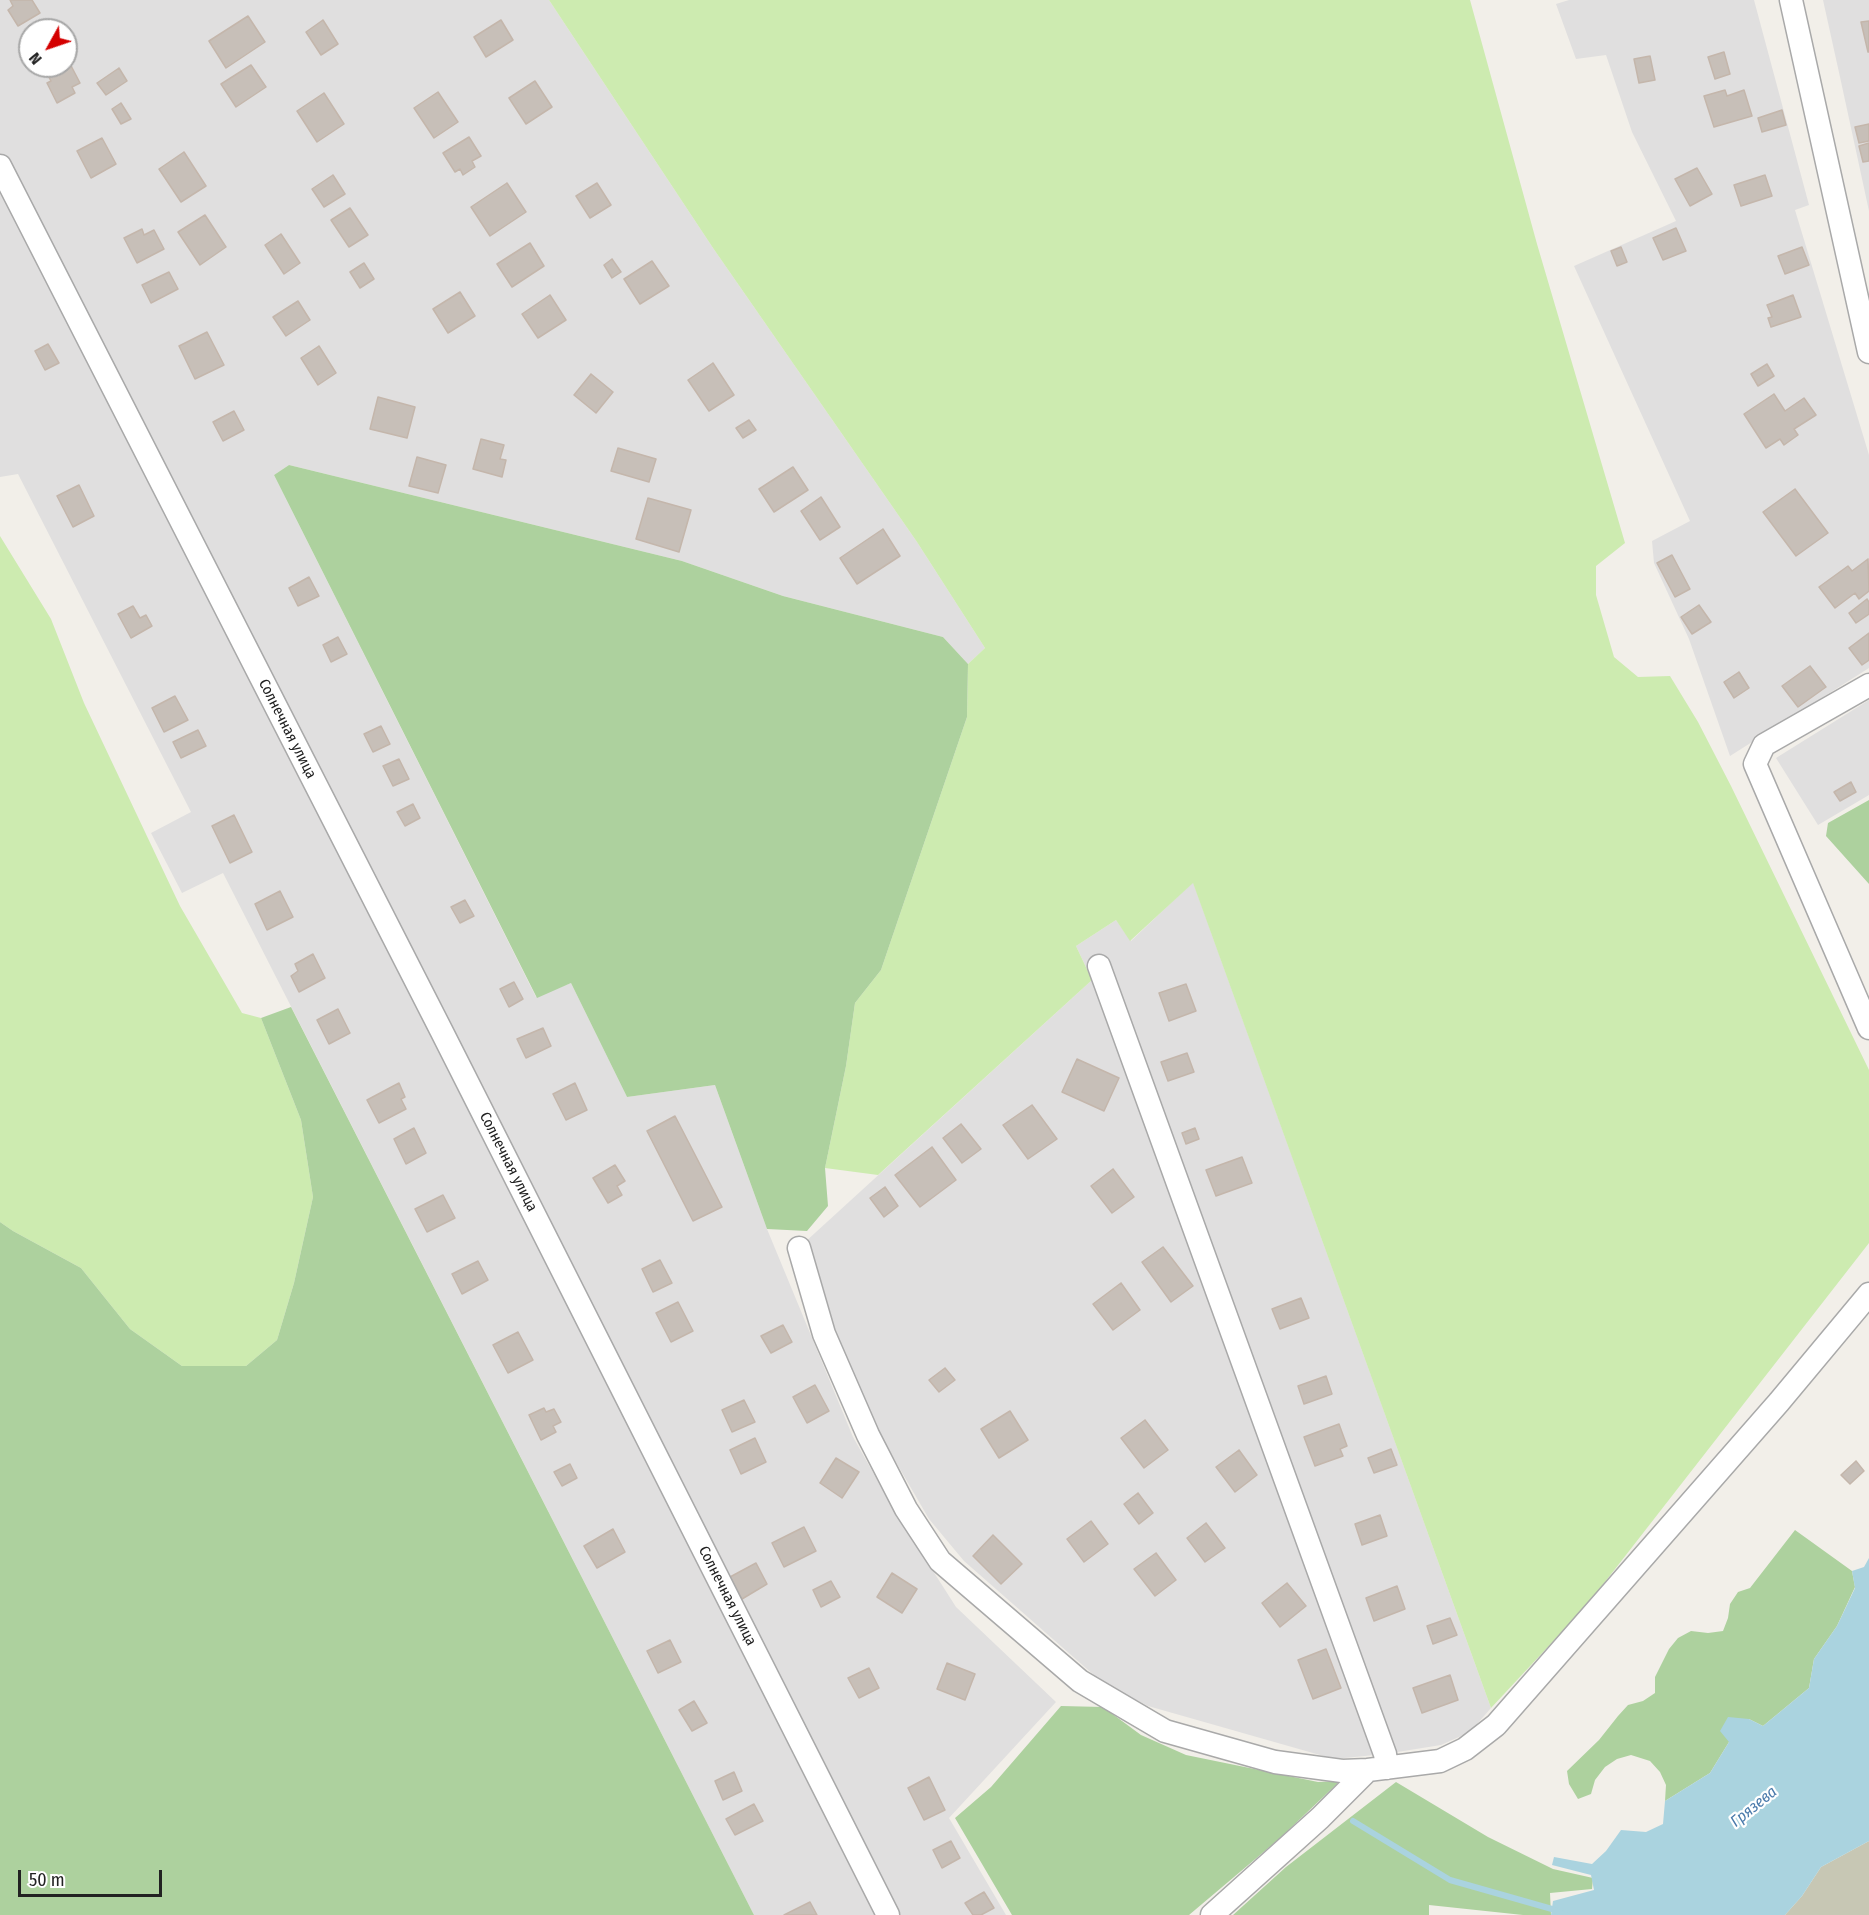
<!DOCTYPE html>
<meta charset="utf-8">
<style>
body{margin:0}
#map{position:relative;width:1869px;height:1915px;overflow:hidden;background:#f2efe9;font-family:"Fira Sans Condensed",sans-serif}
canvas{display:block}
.north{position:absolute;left:18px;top:18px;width:60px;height:60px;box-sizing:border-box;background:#fff;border:2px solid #a7a7a7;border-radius:50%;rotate:230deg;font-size:16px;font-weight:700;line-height:24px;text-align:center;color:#222}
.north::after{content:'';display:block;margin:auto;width:21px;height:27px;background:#d40000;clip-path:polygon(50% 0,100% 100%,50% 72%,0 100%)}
.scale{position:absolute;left:18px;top:1870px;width:144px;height:27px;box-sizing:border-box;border:3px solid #222;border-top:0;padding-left:8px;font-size:18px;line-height:21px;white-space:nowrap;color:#222;-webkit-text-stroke:4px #fff;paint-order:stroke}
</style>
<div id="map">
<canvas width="1869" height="1915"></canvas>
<div class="north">N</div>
<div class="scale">50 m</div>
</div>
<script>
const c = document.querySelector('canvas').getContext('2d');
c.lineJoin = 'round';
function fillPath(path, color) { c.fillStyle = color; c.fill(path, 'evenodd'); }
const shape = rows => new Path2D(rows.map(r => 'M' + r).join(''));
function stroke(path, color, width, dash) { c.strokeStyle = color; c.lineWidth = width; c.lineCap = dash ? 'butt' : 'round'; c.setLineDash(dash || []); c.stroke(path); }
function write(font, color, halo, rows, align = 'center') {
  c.font = font + ' "Fira Sans Condensed",sans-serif'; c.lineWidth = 4.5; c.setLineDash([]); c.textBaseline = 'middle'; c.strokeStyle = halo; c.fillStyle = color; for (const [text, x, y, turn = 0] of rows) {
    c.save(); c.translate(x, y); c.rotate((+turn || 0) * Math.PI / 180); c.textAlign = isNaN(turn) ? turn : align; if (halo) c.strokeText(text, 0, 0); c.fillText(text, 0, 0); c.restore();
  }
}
fillPath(shape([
 [0,0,549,0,713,248,917,542,985,648,968,664,943,637,783,596,682,561,289,465,274,475,536,997,571,983,627,1097,715,1085,767,1229,853,1437,896,1513,956,1607,1056,1702,949,1818,1006,1915,754,1915,223,873,182,893,151,833,191,812,18,474,0,477],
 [30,30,66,30,66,66,30,66],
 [1569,0,1754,0,1809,205,1795,210,1869,455,1869,668,1730,756,1689,639,1654,563,1652,541,1690,521,1574,266,1676,221,1632,132,1606,55,1576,59,1556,4],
 [1823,0,1869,0,1869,211,1840,77],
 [1869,700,1869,795,1818,825,1776,758],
 [1193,882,1491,1708,1470,1732,1441,1745,1385,1754,1334,1759,1148,1706,1103,1683,964,1561,929,1519,886,1445,833,1338,804,1243,1092,980,1076,946,1116,920,1131,941]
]), '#e0dfdf');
fillPath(shape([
 [1869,1841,1869,1915,1785,1915,1802,1896,1821,1867]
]), '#c7c7b4');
fillPath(shape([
 [549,0,1470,0,1537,244,1625,543,1596,566,1596,595,1614,657,1638,677,1670,676,1698,722,1731,786,1869,1070,1869,1243,1587,1605,1491,1708,1193,883,1130,941,1116,920,1076,946,1092,980,878,1175,825,1168,846,1066,855,1003,881,970,967,717,968,664,985,648,917,542,713,248],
 [0,536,51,619,84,703,180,906,242,1013,261,1018,301,1120,313,1197,294,1283,277,1340,246,1366,182,1366,130,1329,81,1268,13,1231,0,1222]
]), '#cdebb0');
fillPath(shape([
 [289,465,682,561,783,596,943,637,968,664,967,717,881,970,855,1003,846,1066,825,1168,828,1206,807,1231,767,1229,715,1085,627,1097,571,983,537,998,274,475],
 [1869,800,1869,884,1826,836,1828,823],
 [291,1007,754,1915,0,1915,0,1222,13,1231,81,1268,130,1329,182,1366,246,1366,277,1340,294,1283,313,1197,301,1120,261,1018],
 [1795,1530,1852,1571,1855,1587,1837,1626,1814,1659,1809,1688,1763,1726,1749,1719,1729,1742,1710,1773,1665,1801,1666,1785,1660,1772,1650,1761,1631,1755,1617,1759,1605,1767,1595,1780,1591,1794,1578,1799,1569,1784,1567,1771,1599,1740,1618,1716,1628,1705,1643,1701,1655,1693,1655,1677,1669,1649,1678,1638,1691,1631,1708,1633,1723,1631,1728,1618,1730,1604,1738,1592,1750,1588],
 [1061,1706,1103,1707,1141,1735,1186,1755,1318,1782,1340,1781,1279,1839,1189,1915,1012,1915,955,1818,991,1787],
 [1396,1782,1488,1837,1553,1869,1593,1878,1592,1889,1550,1893,1551,1915,1523,1915,1429,1905,1429,1915,1233,1915,1286,1867]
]), '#add19e');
fillPath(shape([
 [1869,1558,1869,1841,1821,1867,1802,1896,1785,1915,1551,1915,1553,1901,1594,1890,1591,1875,1552,1865,1554,1857,1592,1864,1606,1851,1621,1830,1646,1832,1663,1824,1665,1801,1710,1773,1729,1742,1720,1731,1728,1717,1749,1719,1763,1726,1809,1688,1814,1659,1837,1626,1855,1588,1852,1571,1864,1567]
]), '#aad3df');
stroke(shape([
 [1353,1821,1450,1880,1552,1909,1566,1915]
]), '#aad3df', 6);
const building = shape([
 [10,0,32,0,40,13,18,26,8,10,13,6,10,0],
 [248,16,265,42,226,68,209,41,248,16],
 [323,20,338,44,321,55,306,32,323,20],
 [501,20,513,40,486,57,474,37,501,20],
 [1869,21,1869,52,1868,52,1861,22,1869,21],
 [1724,52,1730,74,1715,79,1708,57,1724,52],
 [1650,56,1655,80,1639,83,1634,59,1650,56],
 [68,60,80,83,72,87,75,93,57,103,47,83,51,81,46,72,58,66,66,66,66,62,68,60],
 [251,65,266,87,236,107,221,84,251,65],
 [119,68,127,81,106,95,97,83,119,68],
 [535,81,552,107,526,124,509,98,535,81],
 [1725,90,1727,96,1744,90,1752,116,1714,127,1704,96,1725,90],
 [438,92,458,122,434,138,414,108,438,92],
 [324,93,344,124,317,142,297,111,324,93],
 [121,103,131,119,121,124,112,109,121,103],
 [1782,110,1786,125,1762,132,1758,118,1782,110],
 [1869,124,1869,141,1859,143,1855,127,1869,124],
 [469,137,481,156,472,161,475,167,463,175,460,169,455,172,443,153,469,137],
 [102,138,116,164,91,178,77,151,102,138],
 [1869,143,1869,161,1863,162,1859,146,1869,143],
 [184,152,206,186,181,202,159,169,184,152],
 [1697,168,1712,194,1690,206,1675,179,1697,168],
 [333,175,345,194,324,207,312,189,333,175],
 [1765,175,1772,196,1741,206,1734,185,1765,175],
 [507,183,526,212,490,236,471,207,507,183],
 [597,183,611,205,590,218,576,196,597,183],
 [350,208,368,235,349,247,331,220,350,208],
 [205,215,226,247,200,265,178,232,205,215],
 [1676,228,1686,251,1663,260,1653,238,1676,228],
 [142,229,144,235,154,230,164,249,137,263,124,238,142,229],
 [281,234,300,263,284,274,265,245,281,234],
 [530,243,544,266,512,287,497,264,530,243],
 [1621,247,1627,262,1617,266,1611,251,1621,247],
 [1802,247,1809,265,1785,274,1778,256,1802,247],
 [612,259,621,272,612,278,604,265,612,259],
 [652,261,669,286,640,304,624,279,652,261],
 [364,263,374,279,360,288,350,272,364,263],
 [169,272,178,289,151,303,142,285,169,272],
 [460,292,475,316,448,333,433,309,460,292],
 [550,295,566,320,538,338,522,314,550,295],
 [1793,295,1801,317,1771,327,1768,318,1772,317,1767,305,1793,295],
 [298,301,310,320,286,336,273,317,298,301],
 [207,332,224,365,195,379,179,346,207,332],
 [48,344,59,363,45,370,35,351,48,344],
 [319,346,336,373,318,385,301,358,319,346],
 [713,363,734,395,709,411,688,380,713,363],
 [1767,364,1774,376,1758,386,1751,374,1767,364],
 [591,374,613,392,596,413,574,395,591,374],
 [1774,394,1785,411,1804,398,1816,415,1794,429,1798,435,1784,445,1780,439,1766,448,1744,414,1774,394],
 [378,397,415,407,407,438,370,429,378,397],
 [234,411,244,430,223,441,213,422,234,411],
 [749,420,756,430,743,438,736,428,749,420],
 [481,439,504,445,500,459,506,460,502,477,473,469,481,439],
 [618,448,656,459,649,482,611,471,618,448],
 [417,457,446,465,438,493,409,486,417,457],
 [793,467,808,490,774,512,759,489,793,467],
 [79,485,94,516,73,527,57,496,79,485],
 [1795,489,1828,533,1796,556,1763,512,1795,489],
 [821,497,840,527,820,540,801,511,821,497],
 [648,498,691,510,679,552,636,539,648,498],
 [883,529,900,556,857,584,840,558,883,529],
 [1672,555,1690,589,1675,597,1657,563,1672,555],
 [1868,559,1869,591,1859,599,1855,593,1835,608,1819,587,1848,566,1852,571,1868,559],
 [309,577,319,596,298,606,289,588,309,577],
 [1867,599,1869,602,1869,614,1856,623,1849,613,1867,599],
 [1699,605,1711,622,1692,634,1681,617,1699,605],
 [133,606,140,618,146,615,152,626,131,638,118,614,133,606],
 [1869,633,1869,660,1862,665,1849,648,1869,633],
 [338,637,347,654,331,662,323,645,338,637],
 [1810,666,1826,687,1798,707,1782,686,1810,666],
 [1739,672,1749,688,1734,698,1724,682,1739,672],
 [175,696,188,720,164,732,152,708,175,696],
 [381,726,390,744,373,752,364,734,381,726],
 [198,730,206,746,181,758,173,742,198,730],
 [399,759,409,779,393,786,383,766,399,759],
 [1851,782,1856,792,1840,801,1834,792,1851,782],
 [413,804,420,818,405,826,397,812,413,804],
 [234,815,252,852,230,863,212,826,234,815],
 [280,891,293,917,267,930,255,904,280,891],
 [465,900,474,916,460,923,451,907,465,900],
 [313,954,325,978,299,992,291,976,298,971,295,964,313,954],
 [514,982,523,999,509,1007,500,989,514,982],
 [1186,984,1196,1011,1169,1021,1159,993,1186,984],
 [338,1009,350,1033,329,1044,317,1020,338,1009],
 [543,1028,551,1046,526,1058,517,1039,543,1028],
 [1187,1053,1194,1072,1168,1081,1161,1062,1187,1053],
 [1077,1059,1119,1078,1104,1111,1062,1092,1077,1059],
 [399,1083,405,1097,401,1099,406,1109,379,1123,367,1100,399,1083],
 [575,1083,587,1110,566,1120,553,1094,575,1083],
 [1032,1105,1057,1139,1028,1159,1003,1125,1032,1105],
 [675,1116,722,1207,693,1221,647,1131,675,1116],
 [961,1124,981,1149,962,1163,943,1138,961,1124],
 [414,1128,426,1153,406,1164,394,1139,414,1128],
 [1195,1128,1199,1139,1186,1144,1182,1133,1195,1128],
 [932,1147,956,1180,920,1207,895,1175,932,1147],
 [1242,1157,1252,1183,1216,1196,1206,1170,1242,1157],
 [615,1165,625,1181,617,1186,622,1195,608,1203,593,1178,615,1165],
 [1113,1169,1134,1197,1112,1213,1091,1186,1113,1169],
 [885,1187,898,1206,884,1217,870,1198,885,1187],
 [443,1195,455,1218,427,1232,415,1209,443,1195],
 [1163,1247,1193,1286,1171,1302,1142,1262,1163,1247],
 [660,1260,672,1283,653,1292,642,1269,660,1260],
 [478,1261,488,1280,462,1294,452,1274,478,1261],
 [1121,1283,1140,1310,1113,1330,1093,1304,1121,1283],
 [1301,1298,1309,1318,1280,1329,1272,1309,1301,1298],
 [678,1302,693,1331,671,1342,656,1313,678,1302],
 [783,1325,792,1342,771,1353,761,1336,783,1325],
 [518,1332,533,1360,508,1373,493,1345,518,1332],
 [945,1368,955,1380,939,1392,929,1380,945,1368],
 [1326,1376,1332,1394,1304,1404,1298,1386,1326,1376],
 [815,1385,829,1411,807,1423,793,1397,815,1385],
 [744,1400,755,1422,732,1432,722,1410,744,1400],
 [544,1408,546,1412,554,1409,561,1422,553,1426,556,1432,541,1440,529,1415,544,1408],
 [1010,1411,1028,1440,999,1458,981,1429,1010,1411],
 [1145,1420,1168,1450,1144,1468,1121,1438,1145,1420],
 [1339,1424,1347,1446,1340,1449,1343,1456,1315,1466,1304,1437,1339,1424],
 [755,1438,766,1462,741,1474,730,1450,755,1438],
 [1391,1449,1397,1465,1374,1473,1368,1458,1391,1449],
 [1239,1450,1257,1475,1235,1492,1216,1467,1239,1450],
 [836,1458,859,1472,842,1498,820,1483,836,1458],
 [1856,1461,1864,1471,1850,1484,1841,1475,1856,1461],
 [570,1464,577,1478,562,1486,554,1472,570,1464],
 [1138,1493,1153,1513,1139,1524,1124,1504,1138,1493],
 [1380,1515,1387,1536,1362,1545,1355,1524,1380,1515],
 [1091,1521,1108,1544,1084,1562,1067,1539,1091,1521],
 [1206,1523,1225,1548,1205,1562,1187,1538,1206,1523],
 [804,1527,816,1551,784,1567,772,1543,804,1527],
 [613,1529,625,1552,597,1568,584,1546,613,1529],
 [993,1535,1022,1564,1001,1584,973,1556,993,1535],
 [1156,1553,1176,1580,1155,1596,1134,1569,1156,1553],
 [756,1563,767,1584,742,1599,730,1577,756,1563],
 [892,1573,917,1589,902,1613,877,1597,892,1573],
 [831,1581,840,1597,821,1607,813,1590,831,1581],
 [1287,1583,1306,1606,1280,1627,1262,1603,1287,1583],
 [1397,1586,1405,1609,1374,1621,1366,1598,1397,1586],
 [1450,1618,1457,1635,1433,1644,1427,1626,1450,1618],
 [670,1640,681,1662,658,1673,647,1651,670,1640],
 [1326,1649,1341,1688,1313,1699,1298,1660,1326,1649],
 [947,1663,975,1674,965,1700,937,1689,947,1663],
 [869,1668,879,1688,859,1698,848,1678,869,1668],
 [1450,1675,1458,1700,1422,1713,1413,1688,1450,1675],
 [694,1701,707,1723,692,1731,679,1710,694,1701],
 [734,1772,742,1791,723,1800,715,1781,734,1772],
 [929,1777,945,1810,924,1820,908,1788,929,1777],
 [754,1804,763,1821,735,1835,726,1819,754,1804],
 [951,1841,960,1858,942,1868,933,1850,951,1841],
 [984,1892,994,1908,981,1915,973,1915,965,1903,984,1892],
 [810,1902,817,1915,784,1915,810,1902]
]);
fillPath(building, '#c7bfb8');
stroke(building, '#c4b6ab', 1.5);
const minor = shape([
 [1791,0,1869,352],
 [0,166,441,1030,888,1915],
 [1869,685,1764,745,1755,764,1869,1028],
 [1099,966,1385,1754,1387,1768],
 [799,1248,824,1334,868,1435,906,1509,940,1561,1080,1681,1165,1731,1275,1762,1342,1771,1368,1770],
 [1212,1915,1320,1818,1368,1770,1440,1761,1465,1749,1496,1725,1779,1402,1869,1294]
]);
stroke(minor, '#a9a9a9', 25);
stroke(minor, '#fff', 22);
write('15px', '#222', '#fff', [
 ["Солнечная улица",287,729,63],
 ["Солнечная улица",508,1162,63],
 ["Солнечная улица",727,1596,63]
]);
write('italic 16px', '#4a7aab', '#fff', [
 ["Грязева",1754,1807,-39]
]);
</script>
